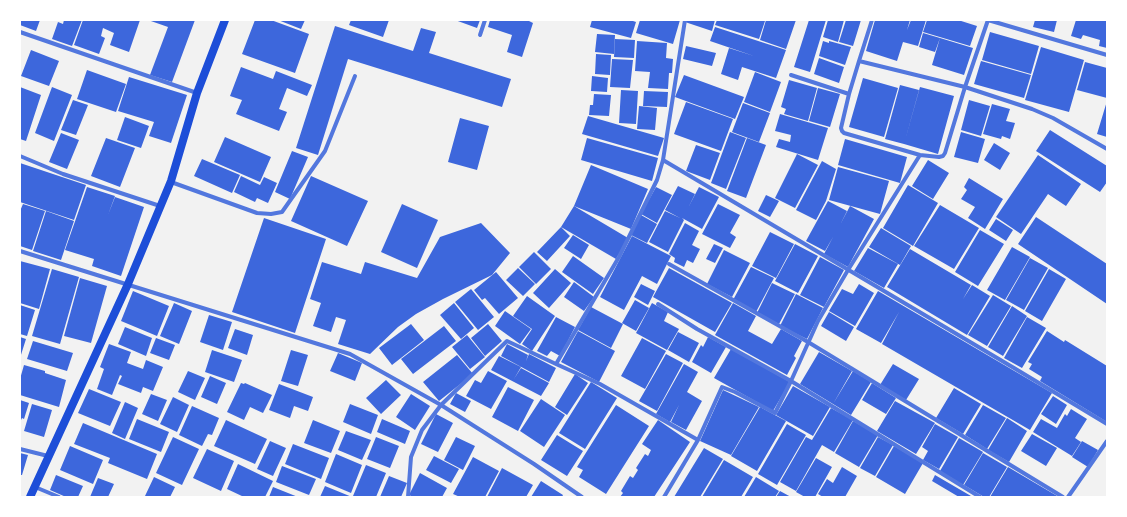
<!DOCTYPE html>
<style>
body{margin:0}
#map{position:relative;width:1127px;height:517px;overflow:hidden;background:#f2f2f2;font-family:Jost,sans-serif}
canvas{display:block}
.frame{position:absolute;inset:0;border:21px solid #fff;pointer-events:none}
</style>
<div id="map">
<canvas width="1127" height="517"></canvas>
<div class="frame"></div>
</div>
<script>
const c = document.querySelector('canvas').getContext('2d');
c.lineJoin = 'round';
function fillPath(path, color) { c.fillStyle = color; c.fill(path, 'evenodd'); }
const shape = rows => new Path2D(rows.map(r => 'M' + r).join(''));
function stroke(path, color, width, dash) { c.strokeStyle = color; c.lineWidth = width; c.lineCap = dash ? 'butt' : 'round'; c.setLineDash(dash || []); c.stroke(path); }
fillPath(shape([
 [20,20,40,20,36,31,20,25],
 [64,20,82,20,72,46,52,39,58,22,63,24],
 [83,20,140,20,129,52,110,45,114,33,103,28,101,36,105,38,99,54,74,45],
 [148,20,195,20,172,82,150,75,168,27],
 [255,20,271,20,309,34,295,73,242,54],
 [278,20,305,20,301,29],
 [351,20,389,20,383,37,349,25],
 [455,20,480,20,477,28],
 [490,20,529,20,529,21,533,23,522,57,507,52,512,35,488,27],
 [592,20,630,20,636,22,631,38,590,27],
 [640,20,680,20,673,44,636,33],
 [686,20,715,20,712,31,685,22],
 [717,20,761,20,765,21,759,39,715,25],
 [766,20,796,20,786,49,760,40],
 [809,20,826,20,810,72,794,67],
 [828,20,844,20,838,42,823,37],
 [846,20,861,20,853,46,839,42],
 [875,20,910,20,907,30,911,20,926,20,918,46,903,42,897,61,866,51],
 [927,20,958,20,977,26,970,46,923,32],
 [1035,20,1057,20,1054,32,1033,27],
 [1076,20,1107,20,1107,48,1099,46,1100,40,1083,35,1081,39,1071,36],
 [335,26,413,51,421,28,436,32,429,53,511,79,502,107,348,59,318,155,296,148],
 [715,27,786,50,776,78,742,67,738,80,721,74,729,48,754,56,710,41],
 [990,32,1039,46,1031,74,982,60],
 [923,33,940,38,935,52,919,47],
 [597,34,615,35,614,54,595,52],
 [940,38,973,48,964,75,932,65],
 [615,39,635,40,634,58,614,57],
 [637,41,667,43,666,58,673,59,672,73,669,73,668,89,648,88,650,72,635,71,636,56,640,57,636,56],
 [823,41,829,43,829,41,851,47,845,65,819,56],
 [686,46,716,53,712,66,683,59],
 [1041,47,1084,60,1069,112,1025,100],
 [31,50,59,61,49,86,21,76],
 [596,54,611,55,610,75,595,74],
 [819,58,844,67,839,83,814,74],
 [612,59,633,60,630,88,610,87],
 [981,61,1031,75,1024,98,974,84],
 [1085,62,1107,68,1107,98,1077,90],
 [241,67,273,79,276,71,312,85,307,96,287,88,279,109,287,112,279,131,236,114,242,100,230,96],
 [87,70,126,84,116,112,77,99],
 [755,72,781,82,770,112,744,102],
 [684,75,744,97,735,119,675,97],
 [592,76,608,78,607,92,591,91],
 [129,77,187,95,171,143,149,136,154,122,118,111],
 [863,78,898,88,884,137,849,127],
 [789,80,817,88,808,121,784,114,786,109,781,107],
 [900,85,919,90,904,144,885,139],
 [20,87,41,95,26,141,20,139],
 [52,87,72,95,54,141,35,133],
 [920,87,954,96,938,154,904,144],
 [818,88,840,94,830,127,809,121],
 [621,90,638,91,636,124,619,123],
 [644,91,668,92,667,107,643,106],
 [594,94,611,95,609,116,589,115,590,105,593,105],
 [73,100,88,105,76,135,61,130],
 [969,100,990,106,981,136,961,130],
 [1107,101,1107,137,1097,134],
 [686,102,733,119,721,151,674,134],
 [743,103,770,113,759,142,732,132],
 [992,104,1010,109,1006,121,1015,123,1010,139,1002,136,1001,139,983,134],
 [639,106,657,108,655,130,637,129],
 [780,114,828,128,818,160,776,147,779,139,790,142,791,135,775,131],
 [588,116,664,138,658,156,582,134],
 [125,117,149,126,141,148,117,140],
 [460,118,489,126,477,170,448,162],
 [1050,130,1107,166,1107,182,1100,192,1036,151],
 [730,132,746,138,726,189,711,183],
 [961,132,985,139,978,163,954,157],
 [61,133,79,140,67,169,49,162],
 [225,137,271,157,260,182,214,162],
 [106,138,135,148,120,187,91,176],
 [587,138,658,158,652,181,581,160],
 [747,138,766,145,746,198,727,191],
 [845,139,907,157,900,183,838,165],
 [994,143,1010,153,1000,170,984,160],
 [696,145,720,153,710,180,686,171],
 [292,151,308,157,290,199,275,192],
 [797,154,818,165,795,208,775,198],
 [1038,155,1081,184,1066,206,1048,194,1021,234,996,217],
 [202,159,240,175,232,193,194,176],
 [928,160,949,173,933,199,912,186],
 [822,161,836,169,826,201,816,220,796,210],
 [20,163,86,185,74,220,20,202],
 [591,165,648,189,631,229,574,206],
 [838,167,889,181,880,214,829,200],
 [241,176,260,185,264,177,277,183,268,203,257,198,255,202,234,192],
 [311,176,368,201,347,246,291,221],
 [969,178,1003,199,985,229,968,218,975,207,961,199,967,190,964,187],
 [908,185,938,203,913,246,883,228],
 [678,186,695,194,688,208,699,187,719,197,702,229,682,218,684,220,668,252,649,242,665,211,680,218,665,210],
 [87,187,115,196,108,215,115,197,144,207,121,276,92,266,94,259,65,250],
 [656,187,672,195,657,223,641,214],
 [766,195,779,201,770,217,758,211],
 [828,201,847,211,840,225,850,206,874,219,848,267,824,254,833,237,825,251,806,241],
 [23,204,45,211,32,250,20,246,20,211],
 [402,204,438,220,417,268,381,252],
 [718,204,740,215,730,233,736,237,730,248,702,234],
 [940,205,979,228,954,269,914,246],
 [574,206,628,238,616,259,561,227],
 [46,211,74,221,61,260,33,251],
 [641,215,657,224,647,243,631,235],
 [1036,217,1107,264,1107,304,1018,244],
 [264,218,326,239,295,333,232,312],
 [996,219,1013,230,1006,241,989,230],
 [481,223,510,253,492,275,443,299,416,314,398,327,370,354,338,344,346,320,336,317,331,332,313,326,321,303,310,299,322,262,361,274,365,262,417,278,440,237],
 [685,223,699,231,692,245,700,249,693,263,687,260,684,267,674,262,675,258,669,254],
 [561,227,570,236,547,261,537,252],
 [881,228,911,246,900,265,869,247],
 [980,230,1004,244,978,286,955,272],
 [770,232,794,244,776,278,752,266],
 [573,235,589,245,581,259,564,248],
 [632,236,671,256,657,284,642,276,624,310,600,297],
 [714,244,723,248,715,263,706,259],
 [795,244,818,256,798,293,775,281],
 [1012,247,1030,257,1005,300,987,290],
 [868,248,898,264,884,288,854,271],
 [910,249,971,285,963,299,972,285,990,296,967,335,887,287],
 [724,250,750,263,732,297,707,284],
 [534,252,551,269,536,284,519,267],
 [573,256,604,278,593,294,562,272],
 [820,257,844,270,824,307,800,295],
 [1030,258,1048,268,1024,310,1006,300],
 [20,261,50,269,39,309,20,303],
 [751,267,774,278,756,312,733,300],
 [518,268,535,284,523,296,506,280],
 [669,268,732,303,715,332,653,297],
 [52,269,79,277,60,344,32,336],
 [555,269,571,283,549,308,533,293],
 [1049,269,1066,279,1042,321,1025,311],
 [496,272,518,298,499,314,485,298,482,300,474,290],
 [80,278,107,286,91,343,64,336],
 [574,282,594,297,584,311,564,297],
 [772,283,795,294,779,324,757,313],
 [641,284,655,291,648,305,634,297],
 [859,284,874,293,855,326,829,311,842,289,853,294],
 [471,289,494,317,478,330,455,302],
 [133,291,169,306,157,336,121,321],
 [878,291,1052,393,1030,430,882,344,899,312,881,343,856,329],
 [796,294,823,308,807,339,780,326],
 [993,295,1011,306,987,346,968,335],
 [527,296,555,316,532,351,522,344,532,329,513,316],
 [635,300,649,308,636,331,622,323],
 [174,303,192,311,179,344,160,336],
 [454,303,474,328,461,339,440,315],
 [652,303,668,312,664,321,679,329,667,350,636,333],
 [733,303,756,316,748,331,772,344,781,329,802,341,794,356,796,358,787,375,715,335],
 [20,305,35,310,27,336,20,334],
 [1012,306,1027,316,1003,356,988,347],
 [591,307,623,324,611,348,578,330],
 [505,311,531,329,520,344,495,326],
 [829,312,854,327,846,341,821,326],
 [209,315,232,322,223,350,200,342],
 [556,317,575,327,560,356,551,351,547,356,537,351],
 [1027,317,1046,328,1022,368,1004,358],
 [411,324,424,340,392,365,379,348],
 [488,324,502,341,485,356,471,338],
 [444,326,456,341,413,374,401,359],
 [125,327,152,338,146,356,118,344],
 [235,329,253,335,247,355,228,348],
 [578,331,615,351,599,382,561,362],
 [1047,331,1064,342,1065,340,1107,366,1107,422,1040,381,1042,377,1029,369,1032,364,1028,362],
 [678,332,699,343,689,362,668,350],
 [467,335,485,357,470,369,452,347],
 [20,337,26,339,20,358],
 [708,337,726,347,711,373,692,362,701,345,703,347],
 [156,338,175,345,169,360,150,353],
 [642,338,666,351,645,389,621,376],
 [33,341,73,353,67,371,27,359],
 [109,344,131,352,127,363,143,369,146,360,163,367,153,391,143,387,141,393,118,384,122,376,120,375,112,395,97,389,104,369,100,367],
 [507,344,528,355,526,361,529,354,556,368,549,382,501,356],
 [731,349,790,382,773,411,714,378],
 [212,350,242,360,234,382,205,372],
 [291,350,308,355,298,386,281,381],
 [819,352,852,371,833,404,800,384],
 [338,353,362,363,355,381,330,371],
 [666,354,683,363,657,411,639,401],
 [457,355,473,374,439,401,423,382],
 [499,356,521,367,514,379,521,368,549,383,541,396,491,370],
 [684,364,698,372,687,392,702,401,686,430,671,422,679,405,670,422,656,414],
 [893,364,919,379,906,400,880,385],
 [24,365,45,371,45,373,66,380,59,407,20,395,20,379],
 [188,371,205,378,195,400,178,392],
 [488,371,507,381,491,409,466,396,475,380,481,383],
 [853,371,871,382,851,415,833,404],
 [575,374,588,383,567,415,555,407],
 [210,376,226,383,217,404,201,397],
 [386,380,401,395,381,414,366,398],
 [591,382,617,398,585,449,559,433],
 [241,383,244,384,245,383,272,395,263,413,250,407,244,420,227,412],
 [872,383,896,398,886,414,862,400],
 [279,384,313,397,308,411,294,406,290,418,269,410],
 [793,386,830,407,813,436,776,415],
 [508,387,534,400,518,431,492,417],
 [954,388,981,404,963,434,936,418],
 [89,389,121,402,110,426,78,413],
 [723,390,759,407,731,455,700,441],
 [456,393,471,401,465,412,450,404],
 [151,394,167,400,158,421,142,414],
 [411,394,430,406,415,430,396,417],
 [1053,396,1067,405,1056,424,1041,414],
 [173,397,189,405,177,432,160,424],
 [541,399,565,415,544,447,520,431],
 [20,400,29,403,24,419,22,418,20,422],
 [895,401,935,423,916,454,877,431],
 [125,402,138,408,125,439,112,433],
 [32,404,52,410,44,437,24,431],
 [350,404,378,415,371,434,343,422],
 [616,405,649,426,606,494,579,477,583,470,577,467],
 [983,405,1006,418,987,449,965,435],
 [192,406,219,418,212,435,208,434,202,446,179,435],
 [760,407,786,421,757,471,731,456],
 [831,408,853,420,834,452,822,445,796,491,780,482,806,437,812,440],
 [1071,409,1087,419,1075,438,1081,442,1072,456,1033,432,1041,419,1057,428,1065,414,1067,416],
 [436,414,453,423,438,452,421,444],
 [1007,418,1027,431,1009,462,988,450],
 [137,419,169,432,161,452,129,439],
 [382,419,410,431,405,444,377,432],
 [226,420,267,439,255,464,214,446],
 [313,420,340,431,331,453,304,443],
 [658,420,690,442,654,497,620,497,623,493,621,491,630,476,633,478,638,470,636,468,645,454,648,456,651,450,642,444],
 [853,421,878,435,859,467,835,453],
 [83,423,157,454,147,479,108,463,110,458,74,444],
 [787,424,806,435,777,485,758,474],
 [935,424,958,437,939,469,923,460,928,451,922,447],
 [346,431,371,440,362,460,338,450],
 [1032,434,1057,448,1046,466,1021,451],
 [557,435,583,451,567,476,541,460],
 [173,437,199,449,182,485,156,473],
 [376,437,399,446,390,468,367,459],
 [456,437,475,446,463,470,444,460],
 [878,437,893,445,875,476,860,468],
 [959,438,983,452,963,485,940,471],
 [270,441,286,448,273,476,257,469],
 [1082,441,1098,450,1088,467,1072,457],
 [293,444,329,458,321,479,285,464],
 [70,446,103,460,93,484,60,470],
 [894,446,923,463,905,494,876,477],
 [704,448,723,459,700,497,674,497],
 [207,449,234,461,221,491,193,478],
 [20,453,28,455,22,475,20,475],
 [983,453,1007,467,989,497,984,497,964,485],
 [336,454,362,465,351,493,325,482],
 [434,456,459,469,451,483,426,470],
 [473,457,499,471,485,497,460,497,453,494],
 [816,458,832,467,815,497,805,497,796,492],
 [724,460,753,477,741,497,702,497],
 [238,464,273,481,265,497,244,497,227,489],
 [366,465,386,473,376,497,355,497,353,496],
 [282,466,316,479,309,495,276,482],
 [842,467,857,476,845,497,823,497,818,494,827,479,833,483],
 [1008,467,1030,480,1020,497,990,497],
 [502,468,533,485,526,497,487,497],
 [420,473,447,488,442,497,413,497,409,495],
 [56,475,83,486,78,497,66,497,50,490],
 [935,475,971,496,973,497,959,497,932,481],
 [389,476,407,483,401,497,380,497],
 [154,477,175,487,170,497,148,497,145,496],
 [756,477,779,491,775,497,744,497],
 [98,478,114,484,108,497,90,497],
 [1030,480,1047,490,1059,497,1020,497],
 [541,481,563,495,562,497,531,497],
 [325,486,352,497,320,497],
 [273,487,298,497,269,497],
 [780,491,791,497,776,497]
]), '#3d67dc');
stroke(shape([
 [20,32,197,93],
 [480,35,485,20],
 [1107,55,988,20,965,87,945,153,943,156,939,157,920,155,844,133,842,131,841,128,849,94,859,61,965,87,1032,109,1053,118,1107,149],
 [859,61,872,20],
 [791,75,849,94],
 [20,156,63,174,160,206],
 [663,160,1014,368,1107,424],
 [171,182,257,213,271,214,282,212,325,151,355,76],
 [20,251,350,354,441,405,534,464,582,497],
 [669,264,808,342,1063,497],
 [658,304,697,329,791,381,980,497],
 [556,364,600,384,698,440],
 [20,449,48,456],
 [35,487,59,497],
 [408,497,411,457,422,430,441,405,507,341,556,364,619,257,657,180,663,160,685,20],
 [664,497,698,440,722,387,735,392,775,413,791,381,818,321,848,270,920,155],
 [1068,497,1107,441]
]), '#5277de', 4);
stroke(shape([
 [30,497,128,284,171,181,197,93,225,20]
]), '#1d4ed8', 8);
</script>
